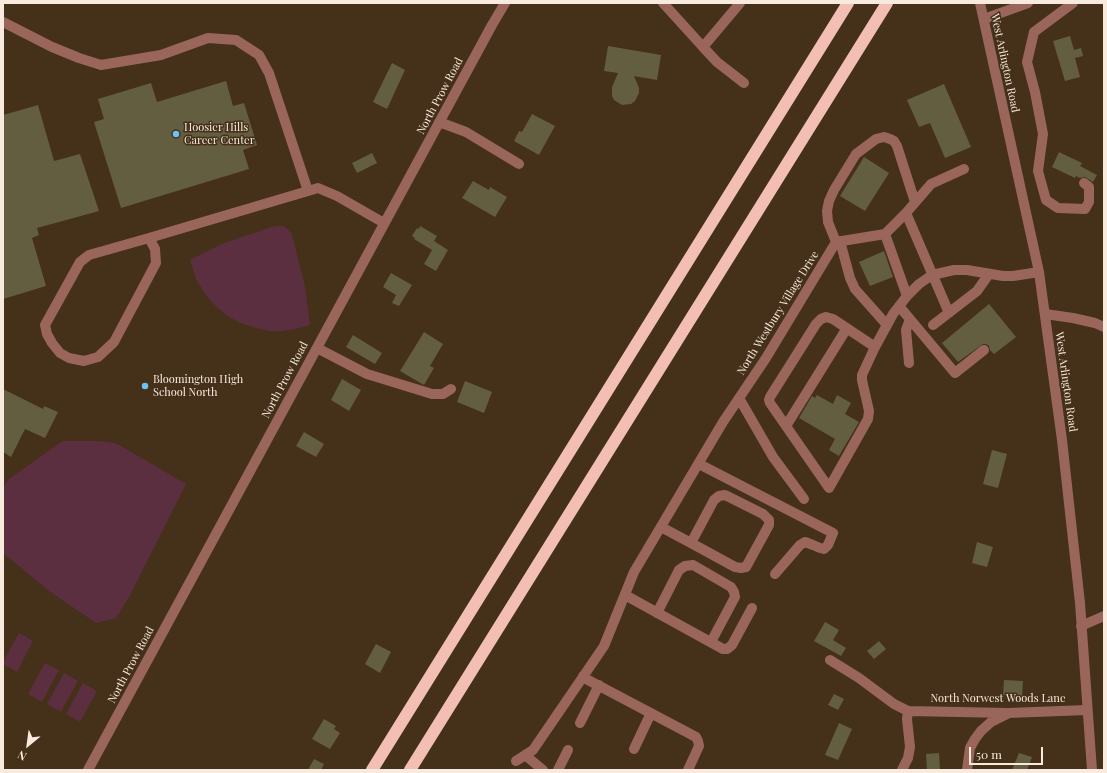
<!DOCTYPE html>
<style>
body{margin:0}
#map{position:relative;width:1107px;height:773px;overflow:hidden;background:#45301a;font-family:"Playfair Display",serif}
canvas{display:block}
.frame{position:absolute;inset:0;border:4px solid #f8eadd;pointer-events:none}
.north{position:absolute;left:8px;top:725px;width:40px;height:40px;-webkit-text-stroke:3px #45301a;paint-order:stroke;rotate:209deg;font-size:11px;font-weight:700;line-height:16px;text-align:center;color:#f8eadd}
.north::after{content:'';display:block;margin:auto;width:14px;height:18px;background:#f8eadd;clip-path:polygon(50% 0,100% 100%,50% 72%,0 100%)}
.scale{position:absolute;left:969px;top:747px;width:74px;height:18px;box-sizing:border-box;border:2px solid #f8eadd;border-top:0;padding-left:5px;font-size:12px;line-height:14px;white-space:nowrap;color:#f8eadd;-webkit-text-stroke:3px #45301a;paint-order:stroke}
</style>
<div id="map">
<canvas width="1107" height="773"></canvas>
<div class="frame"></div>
<div class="north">N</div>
<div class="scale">50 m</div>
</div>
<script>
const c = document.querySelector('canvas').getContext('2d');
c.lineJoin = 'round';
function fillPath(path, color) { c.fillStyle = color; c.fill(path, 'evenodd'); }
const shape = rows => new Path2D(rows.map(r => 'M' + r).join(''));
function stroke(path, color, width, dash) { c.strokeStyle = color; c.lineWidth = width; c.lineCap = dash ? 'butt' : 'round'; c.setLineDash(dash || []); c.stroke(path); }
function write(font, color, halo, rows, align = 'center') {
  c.font = font + ' "Playfair Display",serif'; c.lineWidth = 3; c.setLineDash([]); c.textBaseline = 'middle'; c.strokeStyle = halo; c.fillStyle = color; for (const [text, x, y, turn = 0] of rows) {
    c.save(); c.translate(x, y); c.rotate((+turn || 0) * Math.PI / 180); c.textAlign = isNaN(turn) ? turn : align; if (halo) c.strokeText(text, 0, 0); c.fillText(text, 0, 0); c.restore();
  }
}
fillPath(shape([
 [275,226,283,226,288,229,292,235,305,287,310,325,295,329,283,331,270,331,256,328,241,323,229,317,218,308,209,299,202,289,196,279,190,260,224,243],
 [63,441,99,441,114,443,121,446,186,484,129,597,116,618,96,623,49,591,3,553,3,487,9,479],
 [19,633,33,641,17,672,3,664,3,662],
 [45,663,59,670,42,702,28,694],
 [64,673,78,681,61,712,47,704],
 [83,683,97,691,80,722,66,714]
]), '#5c2f40');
fillPath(shape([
 [1070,36,1074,50,1081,48,1083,56,1075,58,1080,77,1065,81,1053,41],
 [608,46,661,55,657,80,634,76,639,88,639,93,635,101,631,104,622,105,614,100,612,96,612,87,618,73,604,71],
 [392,63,405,70,387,109,373,102],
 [226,81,233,106,244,103,257,145,243,150,249,169,121,208,94,122,104,119,98,99,151,83,157,102],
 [944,84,971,147,945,158,930,123,919,127,907,100],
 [38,105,54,161,80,154,99,211,37,228,39,235,32,238,46,286,3,299,3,115],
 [532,114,555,126,539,155,514,141,519,131,522,132],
 [1059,152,1082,163,1080,166,1097,175,1093,182,1085,177,1080,178,1076,176,1075,178,1052,167],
 [372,153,377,163,357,173,352,163],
 [864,157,889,173,865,211,840,196],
 [473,181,489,190,490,187,507,197,495,217,462,198],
 [420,226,437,236,434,241,448,250,436,271,424,264,432,250,414,239,415,238,412,236,417,228,419,229],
 [884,251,893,277,870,286,859,262],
 [391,273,412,285,399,306,392,303,396,295,383,287],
 [989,304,1016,337,994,354,990,350,989,346,986,344,983,344,958,362,942,343],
 [424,332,443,344,430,366,434,368,424,385,400,371],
 [353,335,382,353,375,364,346,347],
 [342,379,361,390,349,411,331,400],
 [465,381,492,392,484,413,457,402],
 [3,389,43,409,44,406,58,412,45,438,25,429,11,457,3,452],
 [817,395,833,404,837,395,851,403,845,414,859,422,839,456,829,450,835,439,799,418,812,396,815,398],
 [304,432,324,444,316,457,296,446],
 [992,450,1007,454,998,488,983,484],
 [977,542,993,547,987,567,972,563],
 [825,622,839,630,833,640,846,648,841,656,814,641],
 [879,641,886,649,874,659,867,651],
 [376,644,391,652,380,673,365,664],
 [1004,680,1023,681,1022,697,1003,696],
 [834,694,844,699,838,710,828,705],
 [324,719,336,726,334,729,340,733,330,749,312,739],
 [839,723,852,729,838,760,825,755],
 [939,753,940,770,927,770,926,754],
 [1019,753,1032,757,1027,770,1012,770],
 [314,759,324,764,321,770,308,770]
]), '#645e40');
stroke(shape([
 [663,3,703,47,740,3],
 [980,3,1039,272,1062,440,1080,603,1092,770],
 [1073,3,1034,32,1027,62,1035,92,1043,134,1038,171,1046,200,1058,208,1085,209,1089,202,1089,187,1084,183],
 [984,19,1028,3],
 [3,22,52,47,79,58,101,65,161,55,208,38,236,40,259,55,269,73,308,191,149,238],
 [703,47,717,62,744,83],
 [439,122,466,132,519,164],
 [308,191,318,188,337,196,384,223],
 [906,213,949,313],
 [885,234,907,296],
 [149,238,155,249,156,263,114,342,98,357,84,361,69,358,60,353,52,343,47,334,45,325,80,262,89,255,149,238],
 [840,241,850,278,855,289,887,325],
 [836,242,828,222,827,211,829,201,834,190,856,154,876,139,884,137,890,139,894,141,897,146,915,202],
 [899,306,955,373,984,350],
 [1045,314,1073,318,1095,323,1104,327],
 [933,325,977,291,989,274],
 [875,347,833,319,826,317,821,319,816,324,770,397,769,400,770,403,829,488,868,419,869,411,862,380,862,375,875,347,893,314,907,296,919,284,932,275,954,270,967,270,1003,276,1013,276,1039,272],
 [317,348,367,374,432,394,443,394,451,389],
 [909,363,906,330,910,319],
 [739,398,773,457,804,499],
 [786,426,847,328],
 [699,464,833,533,828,545,824,549,820,548,813,545,805,542,800,545,775,574],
 [661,527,691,543,735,567,741,568,746,567,769,525,769,520,763,514,725,495,719,496,714,500,691,543],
 [625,595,723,649,727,649,732,645,752,608],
 [657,613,679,570,685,566,693,565,731,587,734,592,735,597,711,642],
 [1081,626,1104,616],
 [830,660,859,678,894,704,908,711,1008,713,1087,710],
 [583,676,588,680,696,737,698,741,699,746,688,770],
 [580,723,599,685],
 [634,749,651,713],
 [525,755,543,770],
 [516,761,533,750,604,646,634,572,723,422,766,358,836,242,885,234,906,213,931,184,964,169],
 [88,770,492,25,505,3],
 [558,770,568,750],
 [902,770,908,758,910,747,907,719,908,711],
 [967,770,970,748,975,739,981,731,991,722,1007,714]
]), '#9a665b', 10);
stroke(shape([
 [372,770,848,3],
 [410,770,887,3]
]), '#f3bfb4', 12);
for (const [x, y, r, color] of [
 [176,134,4,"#6cc3f2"],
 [145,386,4,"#6cc3f2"]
]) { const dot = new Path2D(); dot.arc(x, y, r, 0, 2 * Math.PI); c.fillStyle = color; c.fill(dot); stroke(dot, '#45301a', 1.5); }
write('11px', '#f8eadd', '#45301a', [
 ["West Arlington Road",1005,63,78],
 ["North Prow Road",440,96,-62],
 ["North Westbury Village Drive",778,313,-58],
 ["North Prow Road",285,380,-62],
 ["West Arlington Road",1066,382,82],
 ["North Prow Road",131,665,-62],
 ["North Norwest Woods Lane",998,699]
]);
write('11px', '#f8eadd', '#45301a', [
 ["Hoosier Hills",184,128],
 ["Career Center",184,141],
 ["Bloomington High",153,380],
 ["School North",153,393]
], 'left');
</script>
